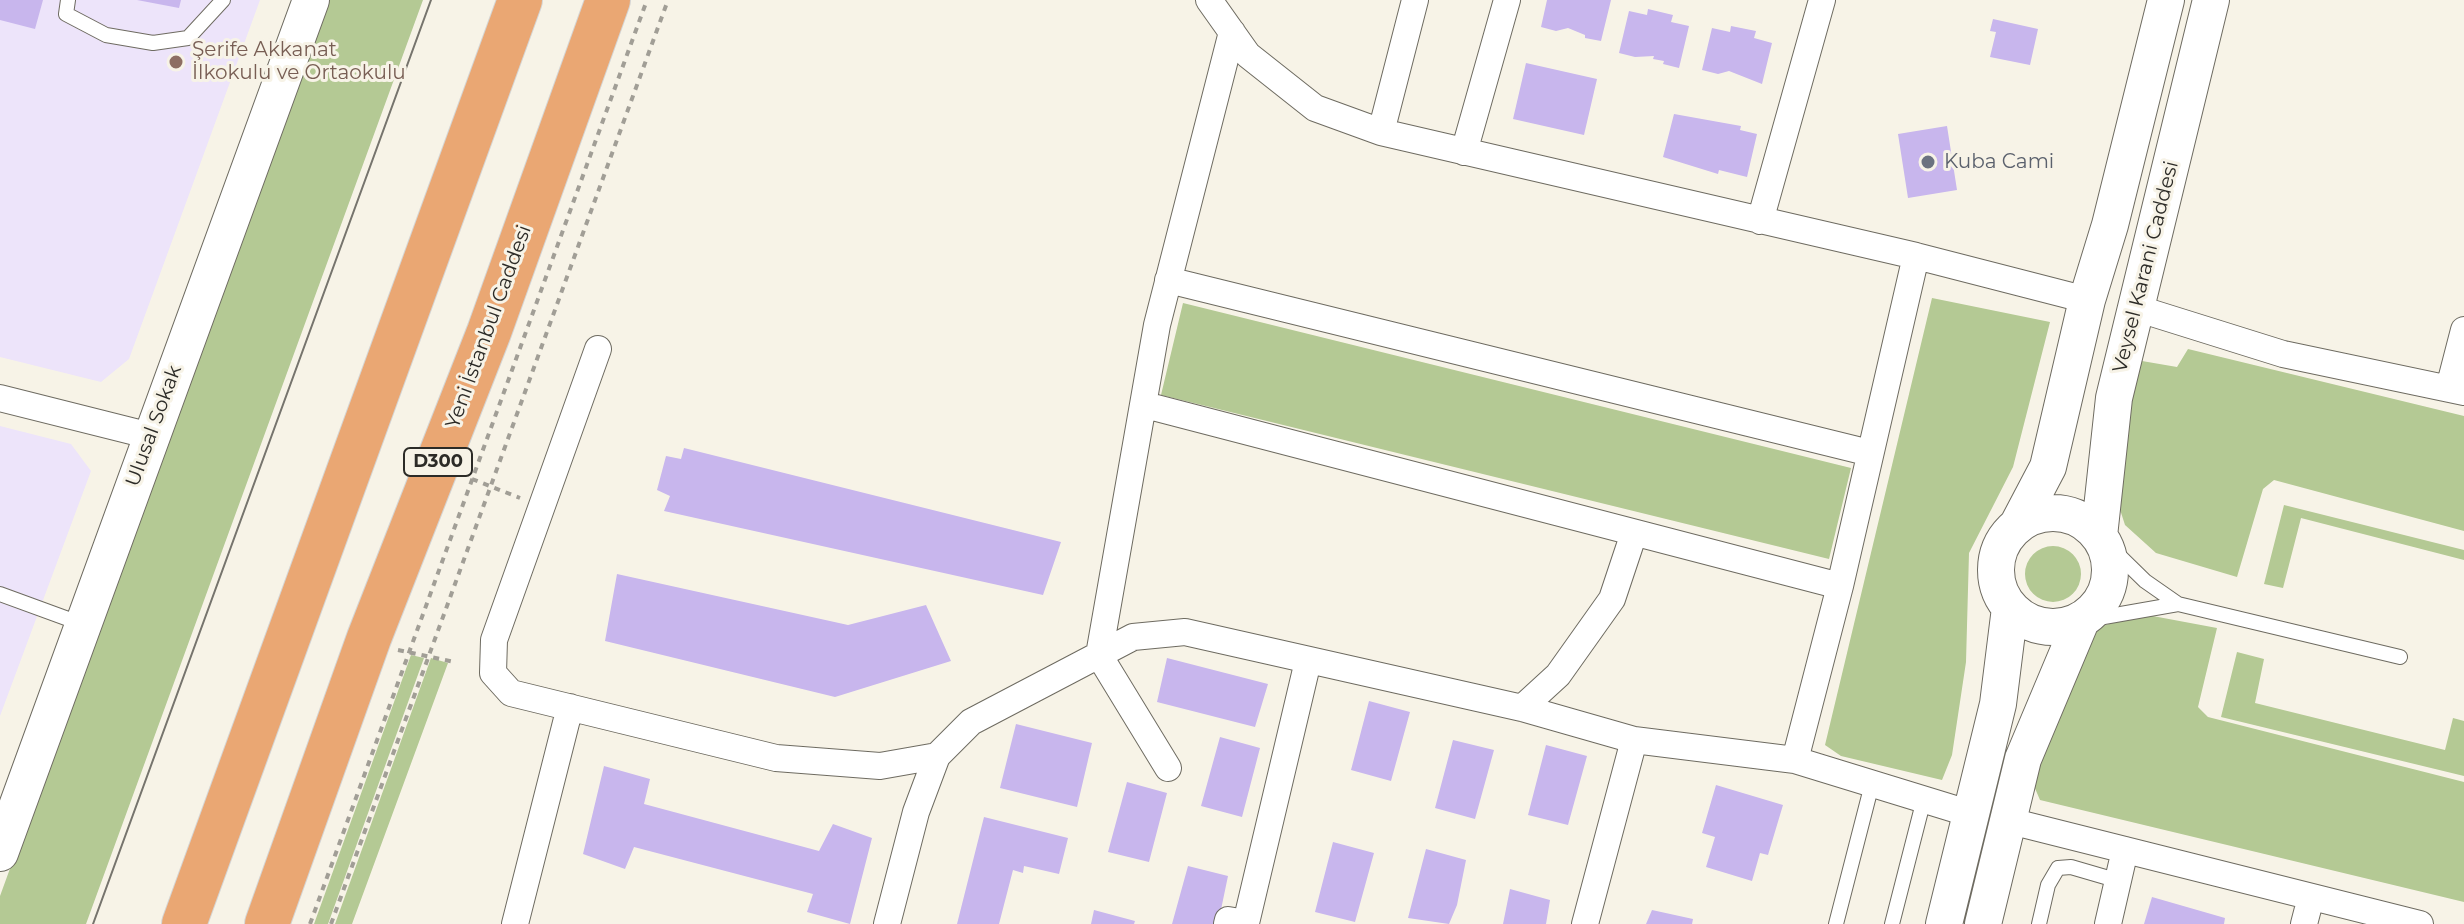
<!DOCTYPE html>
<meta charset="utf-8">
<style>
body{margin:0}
canvas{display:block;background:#f7f3e7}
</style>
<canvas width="2464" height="924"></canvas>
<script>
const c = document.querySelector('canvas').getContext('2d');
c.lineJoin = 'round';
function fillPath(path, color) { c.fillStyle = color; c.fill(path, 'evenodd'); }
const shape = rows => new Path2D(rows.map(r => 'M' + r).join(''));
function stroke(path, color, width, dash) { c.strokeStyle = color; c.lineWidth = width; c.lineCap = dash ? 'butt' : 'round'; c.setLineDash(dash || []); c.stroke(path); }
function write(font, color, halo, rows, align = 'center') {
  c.font = font + ' Montserrat,sans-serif'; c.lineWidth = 6; c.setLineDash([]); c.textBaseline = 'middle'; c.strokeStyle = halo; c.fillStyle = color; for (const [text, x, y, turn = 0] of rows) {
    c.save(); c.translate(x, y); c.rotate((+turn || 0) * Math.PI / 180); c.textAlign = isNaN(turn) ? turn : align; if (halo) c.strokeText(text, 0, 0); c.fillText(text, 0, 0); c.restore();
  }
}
fillPath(shape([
 [0,0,260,0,129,359,101,382,0,357],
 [0,426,71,444,91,471,0,716]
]), '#ede4fa');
fillPath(shape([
 [326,0,423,0,86,924,0,924,0,896],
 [1932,298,2050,322,2013,467,1969,553,1966,662,1952,755,1942,780,1841,756,1825,745],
 [1183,303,1851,468,1829,559,1161,395],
 [2188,349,2464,416,2464,531,2274,480,2263,489,2237,577,2156,553,2125,525,2115,494,2119,438,2142,361,2177,367],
 [2284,505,2464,550,2464,560,2301,518,2283,588,2264,584],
 '2025 574a28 28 0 1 1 56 0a28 28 0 1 1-56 0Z',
 [2142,614,2217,628,2198,707,2208,717,2464,782,2464,902,2040,800,2034,786,2049,715,2078,647,2099,627],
 [2237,652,2264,659,2255,703,2445,750,2453,718,2464,721,2464,776,2221,717],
 [411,655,424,658,328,924,314,924],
 [431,658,448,663,352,924,335,924]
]), '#b4c994');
fillPath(shape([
 [0,0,43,0,35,29,0,20],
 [137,0,181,0,179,8],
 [1547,0,1611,0,1601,41,1585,38,1585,35,1568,28,1556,31,1541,27],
 [1648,9,1673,15,1671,22,1689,26,1679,68,1663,64,1664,61,1653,59,1654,56,1635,57,1619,53,1629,11,1647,15],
 [1993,19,2038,29,2030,65,1990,57,1996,32,1990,31],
 [1731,26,1756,31,1754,38,1772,43,1762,84,1729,71,1718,74,1702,70,1712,28,1730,32],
 [1526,63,1597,79,1584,135,1513,119],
 [1674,114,1741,126,1740,130,1757,134,1747,177,1719,170,1718,174,1663,157],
 [1947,126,1957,190,1908,198,1898,134],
 [684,448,1061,542,1043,595,664,511,670,496,657,490,666,456,681,459],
 [617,574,848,625,926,605,951,661,835,697,605,641],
 [1167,658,1268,684,1255,727,1157,702],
 [1369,701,1410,712,1391,781,1351,770],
 [1016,724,1092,743,1077,807,1000,788],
 [1220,737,1260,748,1242,817,1201,806],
 [1453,740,1494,750,1475,819,1435,808],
 [1546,745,1587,756,1568,825,1528,815],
 [604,766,650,779,644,804,819,851,833,824,872,838,850,924,807,912,813,894,634,847,625,869,583,854],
 [1127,782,1167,793,1149,862,1108,852],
 [1716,785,1783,805,1768,855,1760,853,1752,881,1706,867,1715,837,1702,833],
 [984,817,1068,838,1059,874,1024,866,1023,873,1013,870,999,924,957,924],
 [1333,842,1374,853,1355,922,1315,912],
 [1426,849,1466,860,1457,905,1449,924,1408,918],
 [1188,866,1228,876,1218,924,1172,924],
 [1510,889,1550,900,1546,924,1503,924],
 [2152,897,2225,918,2224,924,2144,924],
 [1094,910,1135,921,1134,924,1091,924],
 [1652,910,1693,919,1692,924,1646,924]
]), '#c8b6ed');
const lane = shape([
 [68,0,66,14,106,35,153,43,188,38,223,0],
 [2100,537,2145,581,2178,604],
 [0,594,82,624],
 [2081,621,2178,604,2400,657],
 [1836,924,1872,784],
 [1892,924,1924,799],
 [2039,924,2048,885,2058,868,2071,867,2119,881]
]);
const street = shape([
 [1209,0,1248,55,1315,108,1381,132,1916,256,2087,300],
 [1381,132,1415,0],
 [1464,152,1507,0],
 [1760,221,1822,0],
 [1168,280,1870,453],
 [2136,308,2283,354,2464,392],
 [598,349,494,640,493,673,511,693,776,758,880,766,937,756],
 [2449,388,2464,330],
 [0,398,151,436],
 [1145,405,1840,586],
 [1522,708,1558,675,1612,599,1634,533],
 [1795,760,1840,586,1916,256],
 [1168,768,1099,655,1157,325,1232,32],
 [2006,820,2420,924],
 [515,924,570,707],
 [887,924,916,812,937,756,971,722,1133,637,1185,632,1522,708,1634,740,1795,760,1971,814],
 [1227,924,1228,920,1246,923,1308,661],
 [1585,924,1634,740],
 [2108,924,2125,850],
 [2304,924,2311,897]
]);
const secondary = shape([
 '1996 570a57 57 0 1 1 114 0a57 57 0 1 1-114 0Z',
 [2017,526,2048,467,2087,300,2110,225,2166,0],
 [2099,536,2114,398,2211,0],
 [0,853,311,0],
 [1944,924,1998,704,2010,608],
 [1983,924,2023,759,2081,621]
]);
const highway = shape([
 [184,924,520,0],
 [267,924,369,638,489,332,608,0]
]);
stroke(lane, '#6e6b61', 16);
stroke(street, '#6e6b61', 28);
stroke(secondary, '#6e6b61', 38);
stroke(highway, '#d5d5d4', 46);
stroke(shape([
 [472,479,520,498],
 [398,650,454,662],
 [310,924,647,0],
 [331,924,668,0]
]), '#a19e96', 4, [6, 6]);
stroke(lane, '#fff', 14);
stroke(street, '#fff', 26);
stroke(secondary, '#fff', 36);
stroke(highway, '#eaa773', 44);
stroke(shape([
 [93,924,431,0]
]), '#76746d', 2);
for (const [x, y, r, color] of [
 [176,62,8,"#8d6e63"],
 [1928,162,8,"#6b7280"]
]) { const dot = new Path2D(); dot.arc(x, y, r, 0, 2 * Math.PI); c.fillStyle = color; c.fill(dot); stroke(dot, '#f7f3e7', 3); }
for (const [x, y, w] of [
 [438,462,68]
]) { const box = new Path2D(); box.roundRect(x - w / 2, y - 14, w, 28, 6); c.fillStyle = '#f7f3e7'; c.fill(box); stroke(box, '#2c2b27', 2); }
write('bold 18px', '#2c2b27', null, [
 ["D300",438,462]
]);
write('20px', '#785e54', '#f7f3e7', [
 ["Şerife Akkanat",192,50],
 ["İlkokulu ve Ortaokulu",192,73]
], 'left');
write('20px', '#5b616d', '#f7f3e7', [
 ["Kuba Cami",1944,162]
], 'left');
write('20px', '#2c2b27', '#f7f3e7', [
 ["Veysel Karani Caddesi",2146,267,-76],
 ["Yeni İstanbul Caddesi",489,327,-70],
 ["Ulusal Sokak",154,426,-70]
]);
</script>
